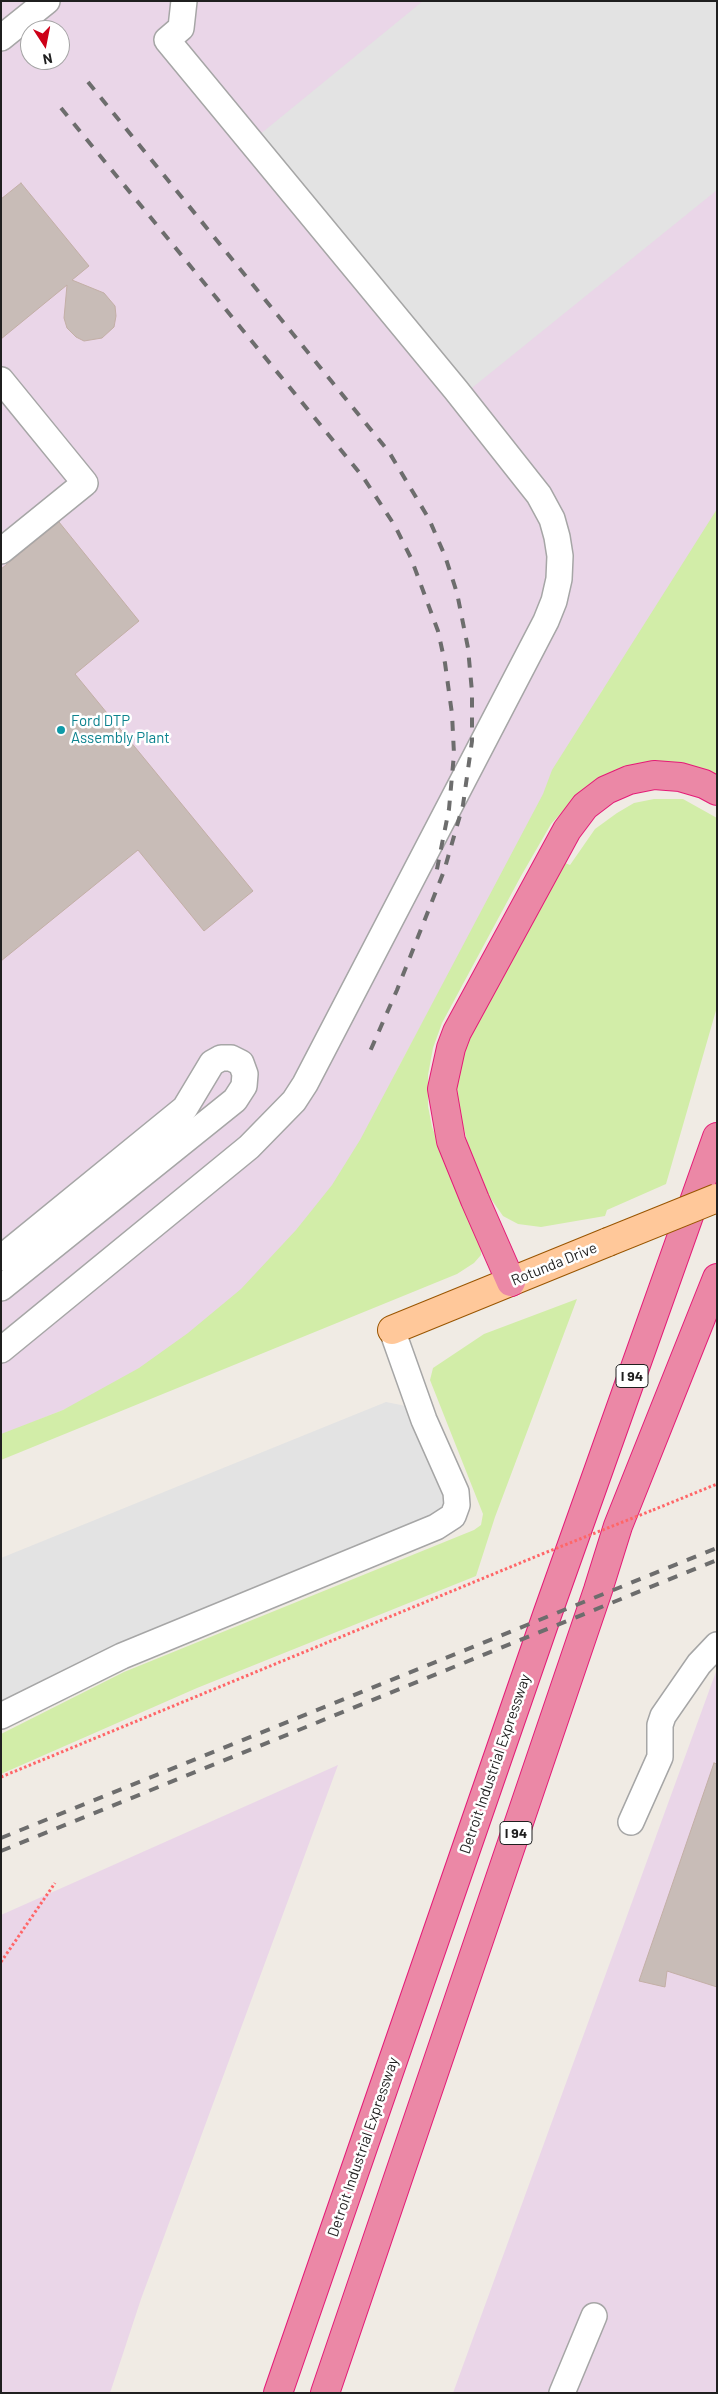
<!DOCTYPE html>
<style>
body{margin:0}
#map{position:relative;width:718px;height:2394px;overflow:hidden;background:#f0ebe4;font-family:Barlow,sans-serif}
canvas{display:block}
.frame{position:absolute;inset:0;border:2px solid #1f1f1f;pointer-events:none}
.north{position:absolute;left:20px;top:20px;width:50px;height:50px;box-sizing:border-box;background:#fff;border:1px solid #a5a5a5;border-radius:50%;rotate:169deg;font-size:14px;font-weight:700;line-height:20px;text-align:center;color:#1f1f1f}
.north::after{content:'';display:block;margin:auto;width:18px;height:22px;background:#cd0018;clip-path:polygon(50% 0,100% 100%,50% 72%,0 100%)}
</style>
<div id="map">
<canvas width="718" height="2394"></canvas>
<div class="frame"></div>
<div class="north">N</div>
</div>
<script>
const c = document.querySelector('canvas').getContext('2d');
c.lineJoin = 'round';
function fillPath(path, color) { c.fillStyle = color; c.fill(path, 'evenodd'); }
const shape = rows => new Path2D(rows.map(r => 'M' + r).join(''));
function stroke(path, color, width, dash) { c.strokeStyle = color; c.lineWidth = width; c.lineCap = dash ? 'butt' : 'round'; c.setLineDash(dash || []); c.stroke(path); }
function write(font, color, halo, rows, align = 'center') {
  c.font = font + ' Barlow,sans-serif'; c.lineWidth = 5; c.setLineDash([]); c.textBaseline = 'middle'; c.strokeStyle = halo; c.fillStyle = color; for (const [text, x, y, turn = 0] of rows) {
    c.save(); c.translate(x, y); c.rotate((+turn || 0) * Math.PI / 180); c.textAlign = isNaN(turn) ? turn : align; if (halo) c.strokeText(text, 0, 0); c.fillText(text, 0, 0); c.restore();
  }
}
fillPath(shape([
 [1,1,717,1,717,731,603,689,395,1074,468,1247,1,1435],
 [30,30,60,30,60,60,30,60],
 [717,1669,717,2393,453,2393],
 [338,1765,141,2299,110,2393,1,2393,1,1915]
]), '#ead6e8');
fillPath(shape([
 [717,509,717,774,679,762,653,762,573,800,551,824,521,876,442,1023,433,1048,428,1075,428,1106,432,1127,481,1247,481,1255,474,1263,457,1274,1,1460,1,1434,63,1410,139,1368,188,1333,241,1289,296,1230,332,1185,360,1140,543,794,552,770],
 [654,799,683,799,717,818,717,1007,666,1184,607,1210,605,1216,541,1227,518,1224,503,1216,489,1196,468,1144,459,1110,457,1090,459,1065,465,1042,563,862,570,865,595,829,617,813,634,803],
 [577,1299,495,1517,476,1576,197,1688,1,1774,1,1734,124,1672,474,1530,481,1525,483,1514,430,1380,433,1368,484,1334]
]), '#d2eda8');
fillPath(shape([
 [423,1,717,1,717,190,452,404,242,149],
 [386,1402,406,1406,457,1505,1,1716,1,1558]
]), '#e3e3e3');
const building = shape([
 [21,183,89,266,72,280,104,293,115,306,116,316,114,327,102,338,84,341,76,337,67,328,64,318,67,285,1,339,1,199,21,183],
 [59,522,139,621,75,674,253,891,204,931,138,850,1,961,1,569,59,522],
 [714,1763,717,1764,717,1987,667,1971,665,1987,639,1981,714,1763]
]);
fillPath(building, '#c8bcb7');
stroke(building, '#c3afa6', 1);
const minor = shape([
 [1,38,47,1],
 [1,380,85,483,1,551],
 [1,1258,185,1108,212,1063,221,1058,231,1058,241,1063,245,1074,244,1086,235,1100,1,1288],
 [1,1350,249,1147,294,1101,305,1084,546,621,554,601,559,579,560,556,557,537,552,519,539,495,456,390,167,40,181,28,184,1],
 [1,1716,122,1656,436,1527,453,1516,457,1505,456,1492,424,1420,392,1330],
 [631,1822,660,1757,660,1725,663,1716,699,1664,717,1645],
 [562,2393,594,2316]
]);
const major = shape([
 [392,1330,608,1242]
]);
const highway = shape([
 [511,1282,475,1200,451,1141,442,1089,451,1048,457,1032,567,830,585,806,606,790,629,780,654,775,680,777,704,784,717,791],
 [278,2393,547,1615,717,1137],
 [325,2393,598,1590,618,1526,717,1278]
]);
stroke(minor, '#a6a6a6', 28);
stroke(major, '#950', 30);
stroke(highway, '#e41b77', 30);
stroke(shape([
 [653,1510,717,1484],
 [1,1777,542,1554],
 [1,1962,55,1883]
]), '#ff6668', 3, [2.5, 2.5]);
stroke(minor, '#fff', 25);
stroke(major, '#ffc89a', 28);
stroke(highway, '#eb88a6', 28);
stroke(shape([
 [88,82,389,452,429,519,445,556,457,593,468,648,472,692,472,741,463,805,444,871,397,990,368,1056],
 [61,108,363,477,395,526,411,558,438,631,445,663,452,714,454,754,449,809,436,874],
 [1,1838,717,1548],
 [1,1851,717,1560]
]), '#6d6d6d', 4, [10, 10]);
const majorBridge = shape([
 [608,1242,717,1198]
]);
stroke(majorBridge, '#950', 30, []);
stroke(shape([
 [542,1554,653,1510]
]), '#ff6668', 3, [2.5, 2.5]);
stroke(majorBridge, '#ffc89a', 28);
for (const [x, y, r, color] of [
 [61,730,5,"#0f9aa8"]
]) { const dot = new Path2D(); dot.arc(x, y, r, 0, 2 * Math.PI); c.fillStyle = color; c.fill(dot); stroke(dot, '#fff', 2); }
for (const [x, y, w] of [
 [632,1376,32],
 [516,1833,32]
]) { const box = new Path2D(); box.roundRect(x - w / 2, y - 11.5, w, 23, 4); c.fillStyle = '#fff'; c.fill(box); stroke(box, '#1f1f1f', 1); }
write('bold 14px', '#1f1f1f', null, [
 ["I 94",632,1376],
 ["I 94",516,1833]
]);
write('15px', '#0d838f', '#fff', [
 ["Ford DTP",71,721],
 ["Assembly Plant",71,738]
], 'left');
write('15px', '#1f1f1f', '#fff', [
 ["Rotunda Drive",554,1264,-22],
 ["Detroit Industrial Expressway",495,1764,-71],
 ["Detroit Industrial Expressway",363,2147,-71]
]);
</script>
